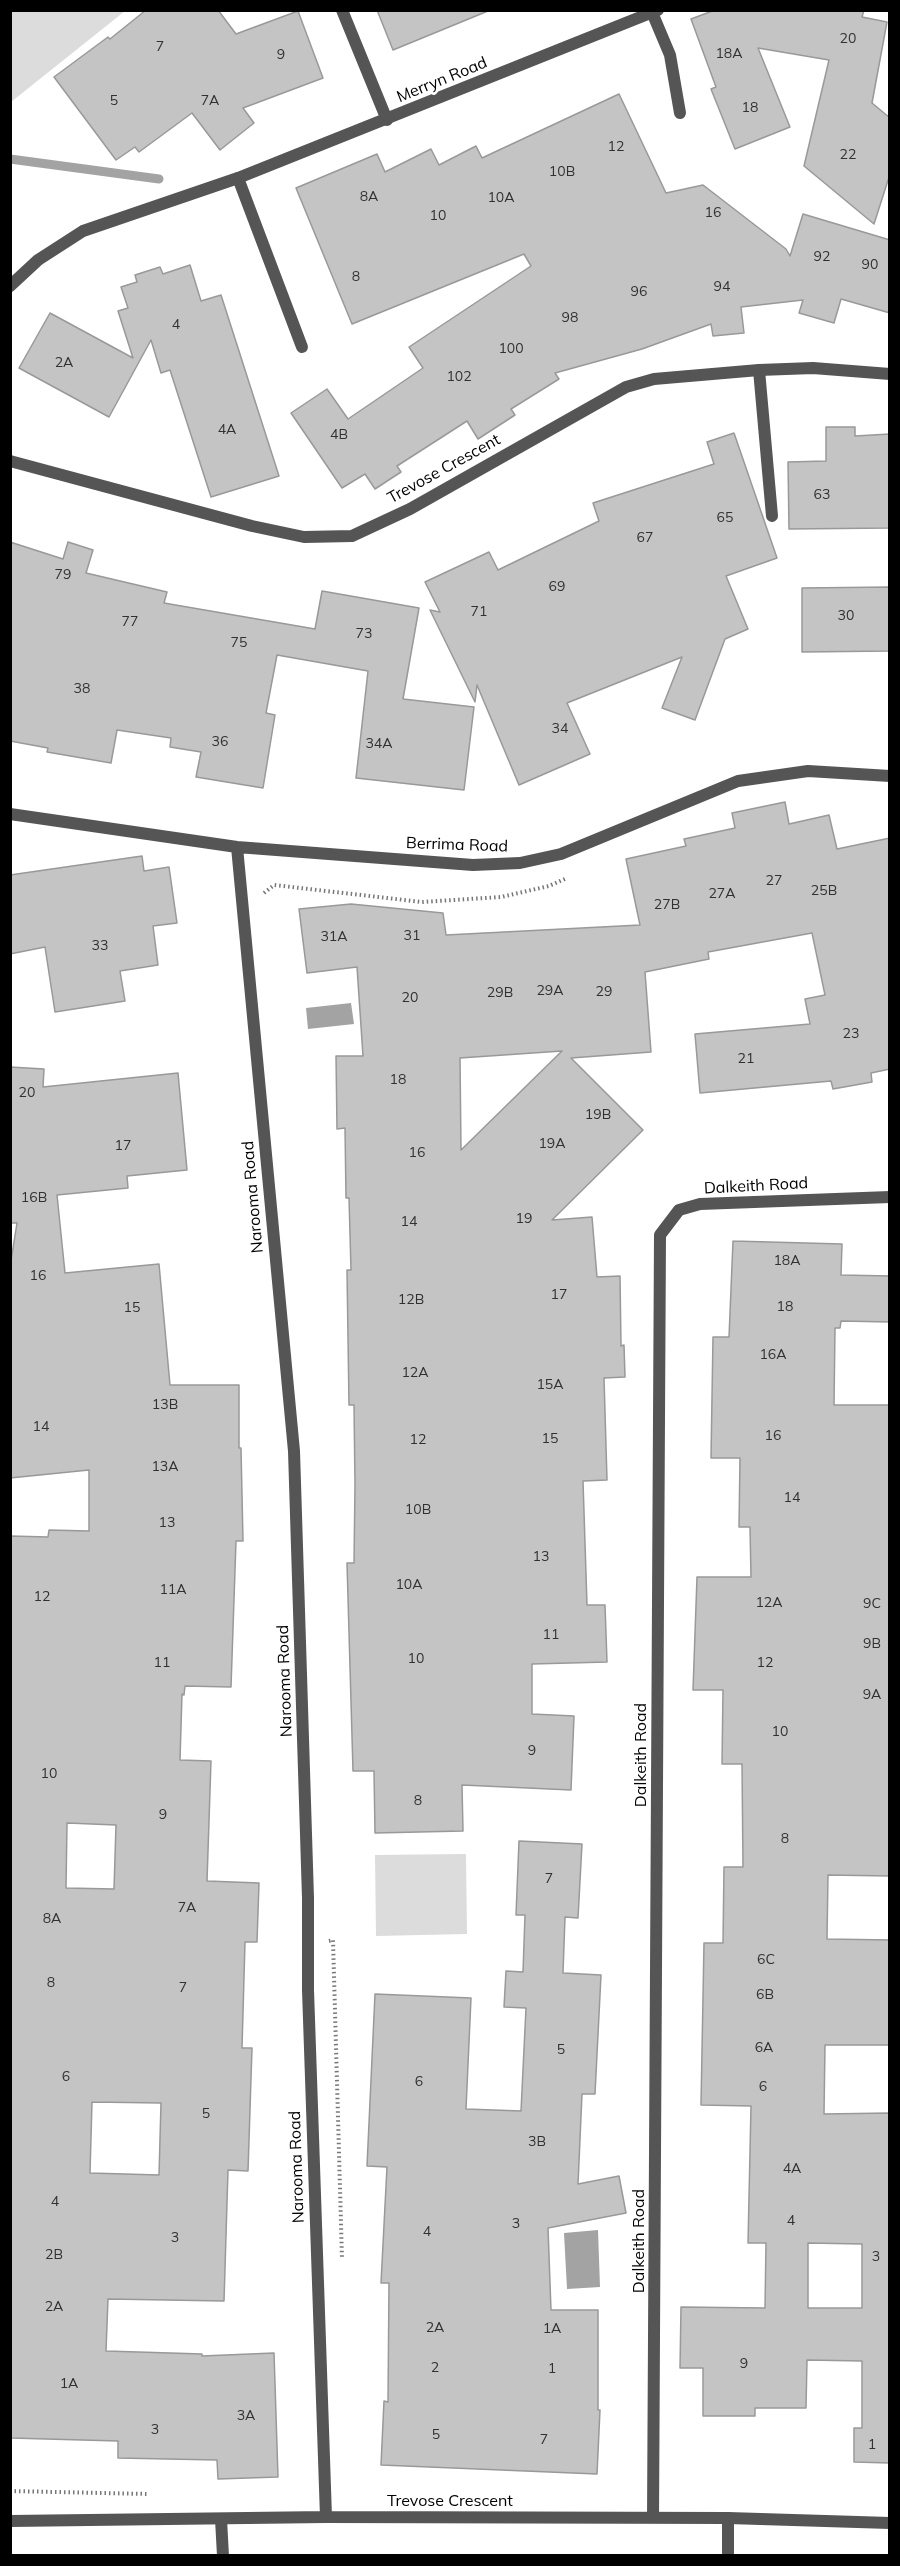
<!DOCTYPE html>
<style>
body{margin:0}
#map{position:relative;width:900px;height:2566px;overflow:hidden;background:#fff;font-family:Mulish,sans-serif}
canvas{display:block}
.frame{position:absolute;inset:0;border:12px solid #000;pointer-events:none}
</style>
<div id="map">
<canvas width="900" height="2566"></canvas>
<div class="frame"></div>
</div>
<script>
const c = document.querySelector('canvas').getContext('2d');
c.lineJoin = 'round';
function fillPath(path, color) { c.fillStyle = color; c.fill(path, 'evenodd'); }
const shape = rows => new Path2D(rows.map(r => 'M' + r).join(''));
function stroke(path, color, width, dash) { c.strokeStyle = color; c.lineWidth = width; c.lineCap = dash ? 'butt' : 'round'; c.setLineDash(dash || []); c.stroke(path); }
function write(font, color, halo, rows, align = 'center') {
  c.font = font + ' Mulish,sans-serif'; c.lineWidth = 5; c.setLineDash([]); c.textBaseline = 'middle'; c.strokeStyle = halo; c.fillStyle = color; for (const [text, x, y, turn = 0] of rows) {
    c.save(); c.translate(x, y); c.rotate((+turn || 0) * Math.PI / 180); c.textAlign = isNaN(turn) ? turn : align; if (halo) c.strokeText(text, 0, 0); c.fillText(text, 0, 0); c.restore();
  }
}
fillPath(shape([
 [11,10,125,10,125,11,11,102],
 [466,1854,467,1934,376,1936,375,1855]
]), '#dcdcdc');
fillPath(shape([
 [351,1003,354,1024,308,1029,306,1008],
 [598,2230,600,2287,567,2289,564,2233]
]), '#a3a3a3');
stroke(shape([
 [10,159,159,179]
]), '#a3a3a3', 9);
const building = shape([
 [146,10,218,10,236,34,298,11,323,78,243,108,254,123,220,150,192,113,139,152,135,147,116,160,54,77,108,37,110,39,146,10],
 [377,10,488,10,488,11,393,50,377,10],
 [715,10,864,10,862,17,887,22,872,103,890,118,890,174,874,224,804,166,829,60,758,48,790,127,735,149,711,89,716,87,691,19,715,10],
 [619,94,666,193,703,185,786,249,790,256,803,214,890,240,890,313,841,299,834,323,799,313,803,300,741,307,744,333,713,336,711,324,642,349,555,373,559,379,511,409,515,415,478,439,467,421,397,466,401,472,375,489,365,474,342,488,291,413,327,389,348,419,423,368,409,347,531,266,524,254,352,324,296,188,377,154,385,172,431,149,439,165,476,146,482,158,619,94],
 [190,265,201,301,221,295,279,476,211,497,170,370,161,373,151,340,109,417,19,368,50,313,133,358,118,311,128,308,121,287,137,282,135,275,160,267,163,274,190,265],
 [826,427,855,427,855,436,890,434,890,528,789,529,788,462,826,461,826,427],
 [734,433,777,558,726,576,748,629,725,639,695,720,662,708,682,657,567,703,590,754,519,785,477,685,475,702,430,610,440,612,425,582,489,552,498,570,599,521,593,503,714,464,707,442,734,433],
 [10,542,63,559,68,542,93,550,86,573,167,592,164,603,315,629,322,591,419,608,403,699,474,707,464,790,356,778,368,671,277,655,266,713,275,715,263,788,196,777,201,752,170,747,171,738,117,730,111,763,47,752,48,748,10,741,10,542],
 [890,587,890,651,802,652,802,588,890,587],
 [785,802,789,824,829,815,837,849,890,838,890,1069,871,1073,872,1082,833,1089,831,1081,700,1093,695,1034,810,1024,805,999,825,995,812,933,708,952,709,959,645,972,651,1052,571,1058,643,1130,552,1220,592,1217,597,1277,620,1276,621,1346,624,1345,625,1377,604,1378,607,1480,583,1481,587,1605,605,1605,607,1662,532,1664,532,1714,574,1716,571,1790,462,1785,463,1831,375,1833,374,1771,353,1771,347,1563,354,1563,355,1485,354,1405,349,1405,347,1270,351,1270,349,1198,346,1198,345,1128,337,1129,336,1056,363,1056,357,967,307,973,299,909,351,904,443,913,446,935,640,925,626,859,686,846,684,839,735,828,732,813,785,802],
 [562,1051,461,1150,460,1058,562,1051],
 [142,856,144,871,169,867,177,923,153,926,158,965,120,971,125,1001,55,1012,45,947,10,954,10,875,142,856],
 [10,1067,44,1069,43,1087,178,1073,187,1170,127,1176,128,1188,57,1195,65,1273,159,1264,170,1385,239,1385,239,1448,241,1448,243,1541,236,1541,231,1687,185,1686,184,1695,182,1694,180,1760,211,1761,207,1881,259,1883,257,1942,245,1942,242,2048,252,2048,248,2171,228,2170,224,2301,108,2299,106,2351,202,2354,202,2356,274,2353,278,2477,218,2479,217,2460,118,2458,118,2441,10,2438,10,1536,48,1537,49,1530,89,1531,89,1470,10,1478,10,1267,17,1223,10,1223,10,1067],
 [67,1823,116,1825,114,1889,66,1888,67,1823],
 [92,2102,161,2103,159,2175,90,2173,92,2102],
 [733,1241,842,1244,841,1275,890,1276,890,1322,841,1321,840,1328,835,1328,834,1405,890,1405,890,1876,828,1875,827,1939,890,1940,890,2045,825,2045,824,2114,890,2113,890,2463,854,2462,854,2428,862,2428,862,2361,807,2360,806,2408,755,2408,755,2416,703,2416,703,2368,680,2368,681,2307,765,2308,766,2243,748,2243,751,2106,701,2105,704,1943,723,1943,724,1867,743,1867,742,1764,722,1764,723,1690,693,1690,697,1577,751,1577,750,1527,739,1527,740,1458,711,1458,713,1337,729,1337,733,1241],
 [808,2243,862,2244,862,2308,808,2308,808,2243],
 [519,1841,582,1844,578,1918,565,1917,563,1973,601,1975,595,2094,582,2094,578,2184,619,2176,626,2213,548,2228,551,2310,598,2310,598,2410,600,2410,597,2474,381,2465,384,2401,388,2402,389,2283,381,2283,387,2167,367,2166,375,1994,471,1998,466,2109,521,2111,526,2008,504,2007,506,1971,523,1972,525,1915,516,1915,519,1841]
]);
fillPath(building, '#c4c4c4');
stroke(building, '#999', 1.5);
stroke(shape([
 [264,893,274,885,422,902,501,897,549,886,567,878],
 [329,1941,333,1940,342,2259],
 [10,2491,148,2494]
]), '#777', 4, [1.5, 3]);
stroke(shape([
 [342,10,387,120],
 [651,10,670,55,680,113],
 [238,178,302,347],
 [759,370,772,516],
 [221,2519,223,2556],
 [728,2556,728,2518]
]), '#555', 12);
stroke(shape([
 [10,286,38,260,83,231,238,178,658,10],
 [10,461,252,526,304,537,352,536,410,509,626,387,654,379,759,370,813,368,890,374],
 [10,814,237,847,473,865,520,863,561,854,738,781,808,771,890,776],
 [237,847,294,1451,308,1898,308,1990,326,2517],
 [653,2518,660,1235,679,1210,700,1204,890,1197],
 [10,2521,326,2517,728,2518,890,2523]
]), '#555', 12);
write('14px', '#313131', null, [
 ["20",848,39],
 ["7",160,47],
 ["18A",729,54],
 ["9",281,55],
 ["5",114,101],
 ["7A",210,101],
 ["18",750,108],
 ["12",616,147],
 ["22",848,155],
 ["10B",562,172],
 ["8A",369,197],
 ["10A",501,198],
 ["16",713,213],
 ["10",438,216],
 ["92",822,257],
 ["90",870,265],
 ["8",356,277],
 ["94",722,287],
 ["96",639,292],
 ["98",570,318],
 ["4",176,325],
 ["100",511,349],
 ["2A",64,363],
 ["102",459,377],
 ["4A",227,430],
 ["4B",339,435],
 ["63",822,495],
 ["65",725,518],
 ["67",645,538],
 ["79",63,575],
 ["69",557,587],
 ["71",479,612],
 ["30",846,616],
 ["77",130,622],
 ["73",364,634],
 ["75",239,643],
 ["38",82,689],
 ["34",560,729],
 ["36",220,742],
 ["34A",379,744],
 ["27",774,881],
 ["25B",824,891],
 ["27A",722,894],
 ["27B",667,905],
 ["31",412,936],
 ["31A",334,937],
 ["33",100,946],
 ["29A",550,991],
 ["29",604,992],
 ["29B",500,993],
 ["20",410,998],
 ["23",851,1034],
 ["21",746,1059],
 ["18",398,1080],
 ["20",27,1093],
 ["19B",598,1115],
 ["19A",552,1144],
 ["17",123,1146],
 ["16",417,1153],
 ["16B",34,1198],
 ["19",524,1219],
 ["14",409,1222],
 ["18A",787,1261],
 ["16",38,1276],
 ["17",559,1295],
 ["12B",411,1300],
 ["18",785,1307],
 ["15",132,1308],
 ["16A",773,1355],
 ["12A",415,1373],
 ["15A",550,1385],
 ["13B",165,1405],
 ["14",41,1427],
 ["16",773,1436],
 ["15",550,1439],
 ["12",418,1440],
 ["13A",165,1467],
 ["14",792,1498],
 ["10B",418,1510],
 ["13",167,1523],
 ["13",541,1557],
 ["10A",409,1585],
 ["11A",173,1590],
 ["12",42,1597],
 ["12A",769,1603],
 ["9C",872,1604],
 ["11",551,1635],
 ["9B",872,1644],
 ["10",416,1659],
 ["11",162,1663],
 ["12",765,1663],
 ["9A",872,1695],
 ["10",780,1732],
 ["9",532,1751],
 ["10",49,1774],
 ["8",418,1801],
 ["9",163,1815],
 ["8",785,1839],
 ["7",549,1879],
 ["7A",187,1908],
 ["8A",52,1919],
 ["6C",766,1960],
 ["8",51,1983],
 ["7",183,1988],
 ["6B",765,1995],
 ["6A",764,2048],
 ["5",561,2050],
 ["6",66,2077],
 ["6",419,2082],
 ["6",763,2087],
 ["5",206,2114],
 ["3B",537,2142],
 ["4A",792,2169],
 ["4",55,2202],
 ["4",791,2221],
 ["3",516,2224],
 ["4",427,2232],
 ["3",175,2238],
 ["2B",54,2255],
 ["3",876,2257],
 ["2A",54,2307],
 ["2A",435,2328],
 ["1A",552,2329],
 ["9",744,2364],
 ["2",435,2368],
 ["1",552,2369],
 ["1A",69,2384],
 ["3A",246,2416],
 ["3",155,2430],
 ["5",436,2435],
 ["7",544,2440],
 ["1",872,2445]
]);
write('16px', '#000', '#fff', [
 ["Merryn Road",442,80,-22],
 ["Trevose Crescent",444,469,-29],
 ["Berrima Road",457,845,2],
 ["Dalkeith Road",756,1186,-3],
 ["Narooma Road",253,1197,-95],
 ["Narooma Road",285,1681,-92],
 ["Dalkeith Road",641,1755,-90],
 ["Narooma Road",297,2167,-92],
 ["Dalkeith Road",639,2241,-90],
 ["Trevose Crescent",450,2501]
]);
</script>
